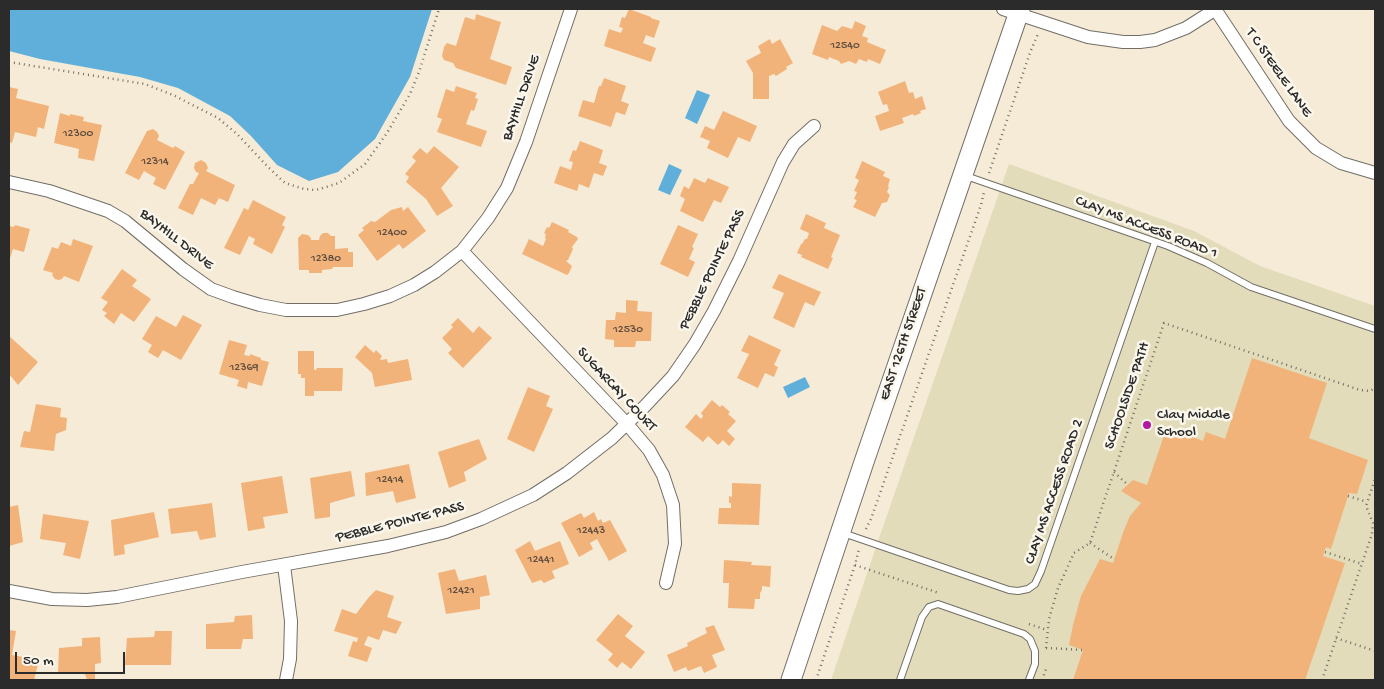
<!DOCTYPE html>
<style>
body{margin:0}
#map{position:relative;width:1384px;height:689px;overflow:hidden;background:#f6ebd6;font-family:"Gochi Hand",sans-serif}
canvas{display:block}
.frame{position:absolute;inset:0;border:10px solid #2b2b2b;pointer-events:none}
.scale{position:absolute;left:15px;top:652px;width:110px;height:22px;box-sizing:border-box;border:2px solid #2b2b2b;border-top:0;padding-left:6px;font-size:15px;line-height:18px;white-space:nowrap;color:#2b2b2b;-webkit-text-stroke:4px #fbf7ec;paint-order:stroke}
</style>
<div id="map">
<canvas width="1384" height="689"></canvas>
<div class="frame"></div>
<div class="scale">50 m</div>
</div>
<script>
const c = document.querySelector('canvas').getContext('2d');
c.lineJoin = 'round';
function fillPath(path, color) { c.fillStyle = color; c.fill(path, 'evenodd'); }
const shape = rows => new Path2D(rows.map(r => 'M' + r).join(''));
function stroke(path, color, width, dash) { c.strokeStyle = color; c.lineWidth = width; c.lineCap = dash ? 'butt' : 'round'; c.setLineDash(dash || []); c.stroke(path); }
function write(font, color, halo, rows, align = 'center') {
  c.font = font + ' "Gochi Hand",sans-serif'; c.lineWidth = 5; c.setLineDash([]); c.textBaseline = 'middle'; c.strokeStyle = halo; c.fillStyle = color; for (const [text, x, y, turn = 0] of rows) {
    c.save(); c.translate(x, y); c.rotate((+turn || 0) * Math.PI / 180); c.textAlign = isNaN(turn) ? turn : align; if (halo) c.strokeText(text, 0, 0); c.fillText(text, 0, 0); c.restore();
  }
}
fillPath(shape([
 [1009,164,1194,231,1260,266,1375,306,1375,680,831,680,877,544]
]), '#e2dcba');
fillPath(shape([
 [9,9,432,9,410,77,375,139,338,172,309,181,277,165,251,136,230,116,178,88,140,77,40,59,9,51],
 [697,90,710,95,697,124,685,118],
 [669,164,682,170,670,195,658,190],
 [805,377,810,387,788,398,783,387]
]), '#60afda');
fillPath(shape([
 [629,9,651,17,651,18,660,21,654,38,646,35,643,43,656,48,651,62,604,46,609,29,621,33,623,28,619,27,622,17,625,18],
 [476,14,501,22,490,59,512,67,506,85,456,68,453,63,444,60,442,56,444,47,447,43,456,46,465,17,475,20],
 [855,21,866,26,862,36,868,38,867,42,886,50,880,64,868,59,867,62,859,59,856,64,849,61,841,64,839,61,829,57,828,60,812,54,822,25,837,31,842,26,852,29],
 [770,39,772,44,780,39,793,63,786,67,787,69,776,76,774,74,769,76,769,99,753,99,753,73,746,61,761,53,758,46],
 [604,78,626,86,621,101,629,104,625,115,616,112,611,127,578,116,583,100,594,103,599,86,601,86],
 [905,81,909,93,913,92,915,99,922,96,926,109,920,111,921,113,914,116,913,114,902,118,904,123,880,131,875,116,889,111,887,104,883,105,878,92],
 [456,86,477,93,475,98,478,99,474,111,471,110,466,124,487,131,481,147,437,132,442,119,437,117,446,89,454,92],
 [9,87,18,89,16,98,49,106,44,129,38,127,36,137,15,132,12,143,9,142],
 [723,111,757,126,750,142,738,137,728,158,707,148,710,141,700,137,705,126,714,130],
 [60,113,70,116,70,114,84,117,83,121,102,125,94,161,78,158,79,149,54,143],
 [153,129,157,132,159,136,157,140,173,148,175,146,185,152,165,190,153,184,156,178,144,171,139,180,125,173,147,131],
 [580,141,603,150,599,163,607,166,603,176,594,173,589,188,579,184,577,191,554,183,560,166,571,170,573,162,569,161,573,150,576,151],
 [434,146,459,167,441,188,453,206,437,216,426,199,406,182,409,177,405,174,416,161,412,157,420,148,427,154],
 [201,160,206,163,208,168,206,171,235,185,228,202,219,198,215,205,201,198,193,215,178,208,190,184,193,184,199,173,196,172,194,168,195,163],
 [862,161,885,172,883,176,890,179,888,186,889,187,887,192,890,195,887,202,882,203,875,217,853,207,857,200,854,199,857,192,854,191,859,180,855,178],
 [694,178,705,183,708,178,729,187,721,203,714,200,703,222,680,211,685,199,680,196,684,186,689,189],
 [253,200,286,217,282,225,285,227,272,254,253,244,255,239,249,236,240,255,224,248,244,208,248,210],
 [402,207,403,211,408,207,426,231,403,249,399,244,377,261,358,235,364,230,362,228,371,221,375,222,391,210],
 [806,214,826,223,824,228,840,235,831,257,833,258,828,269,801,257,802,255,797,253,801,244,802,244,805,239,807,239,809,233,800,229],
 [552,222,569,230,568,232,577,237,578,239,572,247,573,249,568,260,566,261,572,266,569,273,567,275,522,254,529,239,543,246,546,239,545,238,546,234,544,233,547,227,549,228],
 [15,225,30,229,24,252,13,249,10,258,9,257,9,226,14,227],
 [678,225,698,234,692,247,694,248,689,259,695,262,688,277,660,264],
 [323,233,328,233,331,236,335,236,335,249,348,248,348,252,353,252,353,267,333,267,332,269,322,270,322,273,309,273,309,270,299,270,298,238,302,234,308,235,311,238,311,240,319,240,320,236],
 [73,239,93,246,79,282,64,276,62,279,59,280,55,279,52,275,53,273,43,270,52,247,58,249,61,242,71,246],
 [122,269,137,280,132,286,151,299,134,322,121,313,114,324,104,316,107,313,102,310,108,302,101,298],
 [779,274,821,292,814,306,805,302,794,328,773,318,784,293,772,288],
 [626,300,638,301,637,311,652,312,651,341,636,341,635,347,614,347,614,340,605,339,606,320,615,320,616,312,626,313],
 [183,315,202,325,181,360,163,350,158,358,148,352,152,345,142,339,156,316,176,327],
 [458,318,473,333,479,326,492,338,463,368,448,353,452,349,442,338,453,327,451,325],
 [749,335,781,350,774,365,778,367,774,377,765,373,758,388,737,378,749,354,741,351],
 [9,336,38,362,18,385,9,374],
 [229,340,247,345,244,355,250,356,250,354,261,358,261,360,269,362,262,386,248,382,247,389,237,386,239,380,219,374],
 [365,345,374,353,376,350,382,356,380,360,387,359,388,363,408,359,412,380,375,387,372,373,355,357],
 [298,351,314,351,314,370,316,370,317,368,343,368,342,391,314,391,314,396,305,396,305,378,301,378,301,374,298,374],
 [1252,358,1327,383,1309,438,1368,460,1357,494,1349,493,1331,549,1326,547,1323,556,1345,563,1305,680,1073,680,1083,650,1069,645,1073,625,1081,596,1100,559,1113,563,1124,530,1130,516,1141,503,1121,491,1133,480,1147,485,1167,427,1203,441,1206,432,1225,439],
 [528,387,550,396,546,406,553,409,534,452,507,439],
 [712,400,720,407,722,405,730,412,728,414,736,421,727,431,735,439,729,446,723,440,718,445,708,436,703,442,685,427,696,414,701,419,703,416,701,413],
 [36,404,61,408,60,417,67,418,66,430,56,434,54,451,20,447,24,431,30,432],
 [479,439,487,459,464,472,466,481,449,488,438,452],
 [409,464,416,498,396,503,393,491,366,496,365,473],
 [351,471,355,496,330,503,330,517,315,519,310,478],
 [282,476,288,513,263,517,265,528,248,531,241,483],
 [732,483,761,484,759,525,718,524,719,508,731,508,731,503,729,503,729,496,732,497],
 [212,503,216,537,200,540,197,531,171,534,168,509],
 [18,505,23,542,9,546,9,507],
 [154,512,159,537,124,545,125,554,114,556,111,520],
 [594,512,598,521,601,519,603,523,610,520,627,551,609,561,597,539,590,543,593,549,579,557,561,523,581,513,584,518],
 [43,514,89,521,80,559,63,555,66,543,40,539],
 [530,541,535,551,560,541,569,564,552,571,555,578,544,583,541,580,532,583,515,550],
 [724,560,752,562,751,565,771,566,770,587,762,586,762,590,760,593,760,599,755,599,754,609,728,608,729,583,723,583],
 [455,569,459,581,486,575,490,595,480,597,480,609,446,614,438,573],
 [376,590,394,596,387,617,402,622,396,634,383,630,379,640,368,636,364,645,372,648,367,662,348,656,353,641,357,642,358,638,334,631,342,609,356,614,369,597],
 [618,614,633,626,625,636,645,652,631,669,622,662,617,668,608,660,613,654,596,640],
 [252,615,253,639,243,639,241,649,206,649,206,624,234,622,235,616],
 [714,625,725,650,712,655,717,667,704,673,701,666,688,671,686,667,674,672,667,655,688,646,687,643,707,633,705,628],
 [9,630,16,631,12,655,39,660,34,680,9,680],
 [155,631,172,631,171,665,125,665,127,638,154,637],
 [100,637,101,663,95,664,95,680,87,680,85,674,58,674,59,648,82,646,82,638]
]), '#f2b37a');
const lane = shape([
 [966,176,1168,246,1207,263,1251,287,1375,329],
 [843,533,1009,590,1018,591,1028,589,1035,584,1041,571,1155,242],
 [900,680,922,617,929,607,938,604,1024,634,1030,639,1035,651,1035,664,1029,680]
]);
const street = shape([
 [1003,9,1088,37,1123,42,1140,42,1155,40,1186,28,1216,9],
 [1215,9,1289,121,1316,148,1341,163,1375,173],
 [9,182,49,191,108,211,125,221,183,269,211,289,233,297,260,305,286,310,337,310,364,304,390,296,414,285,435,272,462,251,488,218,507,188,526,142,571,9],
 [462,251,627,424,649,450,663,475,673,505,675,544,666,583],
 [284,565,291,621,290,659,286,680],
 [9,591,52,599,87,600,117,597,242,572,388,546,446,532,481,519,533,495,567,473,612,438,645,406,673,376,695,344,714,311,739,261,783,162,794,144,814,126]
]);
const secondary = shape([
 [791,680,865,459,1020,9]
]);
stroke(lane, '#726e67', 8);
stroke(street, '#726e67', 14);
stroke(secondary, '#726e67', 21);
stroke(shape([
 [9,62,145,84,173,95,218,118,238,135,268,167,285,183,304,189,316,190,339,183,365,164,387,133,410,94,419,72,439,9],
 [989,173,1031,50,1038,34],
 [1114,472,1128,485],
 [1348,496,1367,502],
 [866,529,871,519,981,205,984,192],
 [1090,543,1114,559],
 [1325,552,1362,564],
 [855,565,939,593],
 [1029,624,1047,630],
 [1336,638,1375,651],
 [1046,648,1049,619,1058,588,1074,553,1090,543,1164,323,1360,390,1370,391,1375,388],
 [1046,648,1083,650],
 [816,680,855,565,859,549],
 [1042,680,1046,669],
 [1322,680,1372,534,1373,523,1366,506,1375,479]
]), '#726e67', 2.5, [1, 4]);
stroke(lane, '#fff', 6);
stroke(street, '#fff', 12);
stroke(secondary, '#fff', 19);
for (const [x, y, r, color] of [
 [1147,425,5,"#b5179e"]
]) { const dot = new Path2D(); dot.arc(x, y, r, 0, 2 * Math.PI); c.fillStyle = color; c.fill(dot); stroke(dot, '#fbf7ec', 2); }
write('12px', '#5d4d3f', null, [
 ["12540",845,46],
 ["12300",78,134],
 ["12314",155,162],
 ["12400",392,233],
 ["12380",326,259],
 ["12530",628,330],
 ["12369",244,368],
 ["12414",390,480],
 ["12443",591,531],
 ["12441",541,560],
 ["12421",461,591]
]);
write('15px', '#2b2b2b', '#fbf7ec', [
 ["T C STEELE LANE",1278,73,55],
 ["BAYHILL DRIVE",522,98,-71],
 ["CLAY MS ACCESS ROAD 1",1146,228,21],
 ["BAYHILL DRIVE",176,240,38],
 ["PEBBLE POINTE PASS",713,270,-64],
 ["EAST 126TH STREET",904,344,-71],
 ["SUGARCAY COURT",616,390,47],
 ["SCHOOLSIDE PATH",1128,396,-71],
 ["CLAY MS ACCESS ROAD 2",1055,492,-71],
 ["PEBBLE POINTE PASS",400,523,-14]
]);
write('15px', '#2b2b2b', '#fbf7ec', [
 ["Clay Middle",1157,416],
 ["School",1157,433]
], 'left');
</script>
